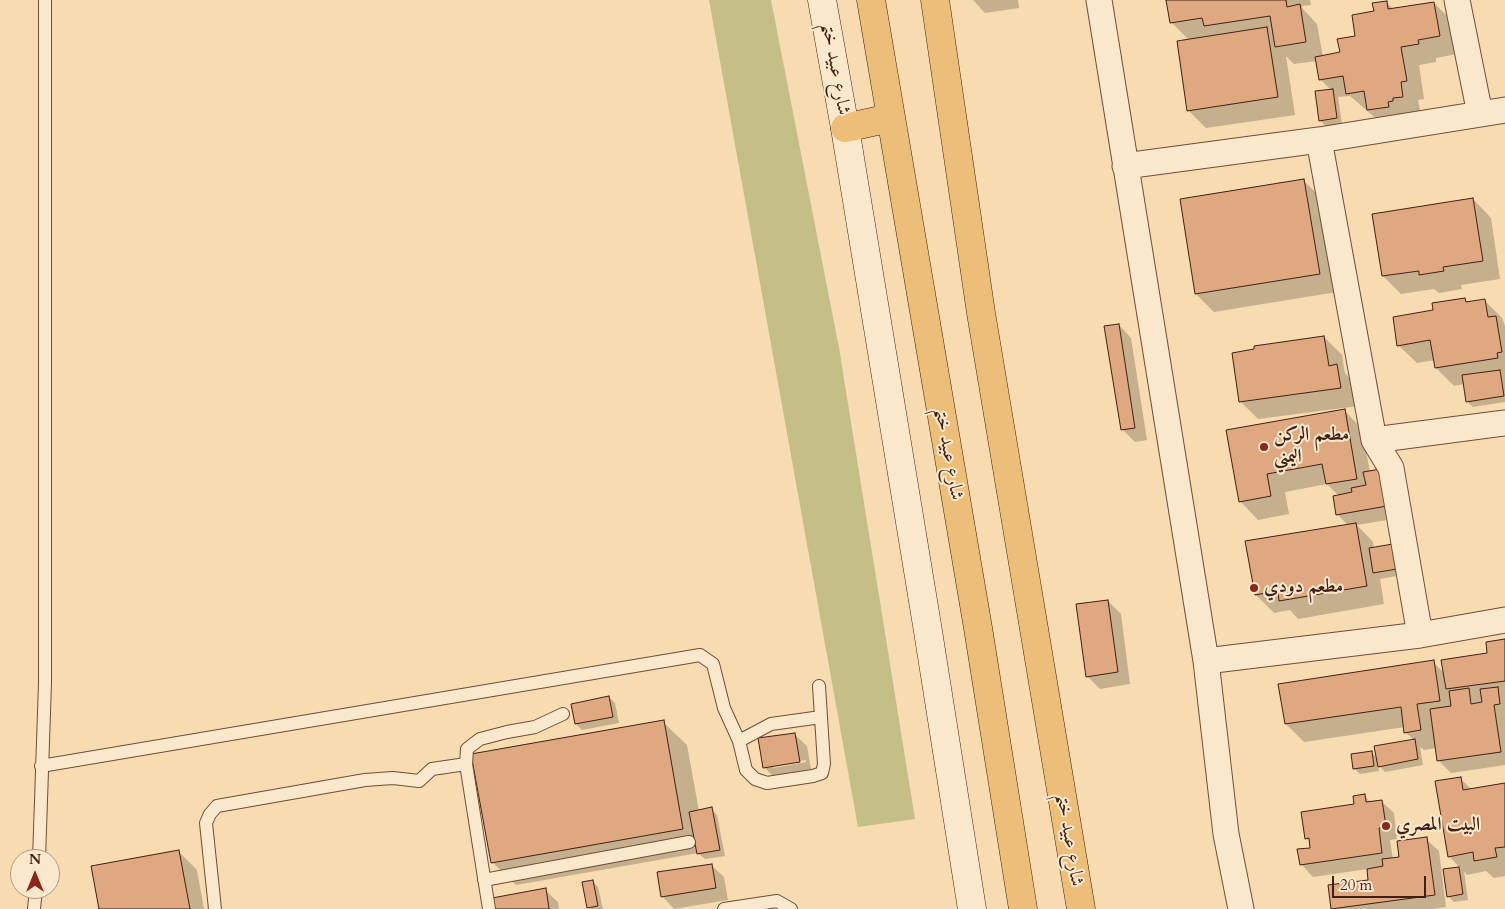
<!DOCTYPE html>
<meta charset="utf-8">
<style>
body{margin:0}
#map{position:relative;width:1505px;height:909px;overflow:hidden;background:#f7dbb1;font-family:Cardo,serif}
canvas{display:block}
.north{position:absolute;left:10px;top:849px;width:50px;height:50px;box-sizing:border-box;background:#fae8cc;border:1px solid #b09882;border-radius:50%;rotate:0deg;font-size:14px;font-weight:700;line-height:20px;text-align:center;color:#411f13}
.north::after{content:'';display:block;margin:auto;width:18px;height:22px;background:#8f2418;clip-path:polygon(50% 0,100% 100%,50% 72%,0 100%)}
.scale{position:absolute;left:1332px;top:876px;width:94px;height:22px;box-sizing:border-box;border:2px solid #411f13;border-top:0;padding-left:6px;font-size:15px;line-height:18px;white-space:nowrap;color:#411f13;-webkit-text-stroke:4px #fae8cc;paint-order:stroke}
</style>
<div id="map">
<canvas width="1505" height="909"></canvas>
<div class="north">N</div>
<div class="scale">20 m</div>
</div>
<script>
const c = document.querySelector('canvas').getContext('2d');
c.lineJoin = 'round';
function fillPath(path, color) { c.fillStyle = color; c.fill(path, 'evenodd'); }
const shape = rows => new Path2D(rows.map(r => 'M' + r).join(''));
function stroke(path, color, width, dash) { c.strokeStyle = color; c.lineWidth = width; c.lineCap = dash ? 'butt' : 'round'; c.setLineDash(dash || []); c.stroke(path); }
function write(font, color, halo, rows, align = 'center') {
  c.font = font + ' Cardo,Amiri,serif'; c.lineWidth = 4; c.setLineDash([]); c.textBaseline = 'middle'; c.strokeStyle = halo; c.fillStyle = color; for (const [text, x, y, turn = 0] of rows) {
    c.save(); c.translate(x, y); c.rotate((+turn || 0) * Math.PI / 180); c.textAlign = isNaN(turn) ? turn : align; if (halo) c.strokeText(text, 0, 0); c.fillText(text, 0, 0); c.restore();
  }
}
fillPath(shape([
 [709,0,771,0,839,348,915,819,858,827]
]), '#c4be87');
fillPath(shape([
 [973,0,1018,0,1019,8,985,13],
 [1167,0,1310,0,1311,5,1302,6,1303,9,1317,24,1323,57,1341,53,1386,2,1394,10,1434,3,1452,21,1457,54,1436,58,1436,62,1419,65,1424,99,1418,100,1421,115,1386,127,1350,96,1338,97,1342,124,1326,127,1320,120,1331,90,1320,79,1317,61,1294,64,1286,56,1295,115,1206,128,1188,110,1189,40,1171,22],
 [1304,181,1322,199,1337,292,1214,312,1196,294],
 [1473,199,1491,218,1500,279,1461,285,1462,289,1439,293,1434,289,1401,294,1383,276],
 [1465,299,1468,303,1484,300,1502,318,1505,326,1505,402,1473,407,1467,401,1465,384,1454,386,1436,368,1435,360,1417,363,1398,345,1435,311],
 [1119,325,1131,338,1147,440,1135,442,1122,429],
 [1324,337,1342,355,1345,373,1355,384,1358,406,1258,419,1240,401,1255,350],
 [1344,410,1362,429,1370,472,1399,518,1357,525,1373,542,1374,548,1402,575,1380,579,1384,604,1298,619,1290,610,1274,613,1256,595,1348,525,1337,514,1339,496,1327,484,1285,492,1289,514,1258,520,1240,501,1227,431],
 [1108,601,1121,614,1130,684,1100,689,1087,676],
 [1505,640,1505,765,1451,773,1438,760,1436,748,1424,750,1420,747,1423,765,1385,772,1378,765,1379,771,1360,774,1354,768,1371,752,1377,758,1414,740,1405,732,1405,727,1304,742,1286,724,1433,662,1444,673,1489,654],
 [609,697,615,703,619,723,582,730,576,724],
 [663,722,687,745,699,811,711,809,717,815,725,856,705,859,698,853,516,885,492,862],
 [794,734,807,746,812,774,777,780,765,768],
 [806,760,806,762,773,768,773,765],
 [1460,778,1472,790,1505,785,1505,876,1494,878,1486,871,1467,875,1464,871,1468,900,1454,902,1448,896,1444,870,1460,868,1449,856],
 [1364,795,1371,803,1381,801,1394,813,1397,839,1390,840,1393,859,1400,858,1426,839,1439,851,1446,907,1431,909,1332,909,1329,886,1369,881,1368,869,1313,877,1301,864,1311,849,1311,843,1306,838,1355,805],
 [179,852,197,870,204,909,100,909],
 [711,865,724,877,728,900,674,909,662,896],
 [592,881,598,887,603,909,591,909,588,907],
 [545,890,558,902,559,909,495,909]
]), '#0003');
const building = shape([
 [1166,0,1286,0,1287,7,1300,4,1306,42,1275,47,1270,16,1204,26,1202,18,1170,23,1166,0],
 [1387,1,1388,9,1434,2,1440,36,1418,40,1419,44,1401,47,1407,81,1401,82,1403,97,1393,98,1393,101,1388,102,1389,107,1367,110,1364,91,1346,94,1343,76,1319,80,1315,57,1340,52,1337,39,1355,36,1352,15,1374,11,1372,3,1387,1],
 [1267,27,1278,97,1187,111,1177,41,1267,27],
 [1333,89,1337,118,1319,121,1315,91,1333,89],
 [1304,179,1320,274,1195,294,1180,199,1304,179],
 [1473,198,1483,261,1443,267,1444,271,1419,275,1419,271,1382,276,1372,214,1473,198],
 [1465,298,1466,302,1485,299,1488,317,1496,316,1502,352,1497,353,1498,358,1435,368,1430,340,1397,346,1393,317,1433,310,1432,303,1465,298],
 [1119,324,1135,428,1121,430,1104,326,1119,324],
 [1324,336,1329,366,1337,364,1341,388,1239,402,1232,353,1254,349,1254,346,1324,336],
 [1500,370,1504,396,1466,402,1462,375,1500,370],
 [1345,409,1357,479,1326,484,1322,464,1267,474,1271,496,1239,502,1226,430,1345,409],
 [1381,469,1387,506,1336,515,1333,496,1352,492,1351,488,1366,485,1363,472,1381,469],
 [1356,523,1367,586,1279,601,1278,591,1255,595,1245,541,1356,523],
 [1393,544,1397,569,1373,573,1369,548,1393,544],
 [1108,600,1118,672,1086,677,1076,604,1108,600],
 [1505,639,1505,681,1446,689,1441,660,1487,653,1486,642,1505,639],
 [1434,660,1440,701,1417,704,1421,730,1404,733,1401,707,1285,724,1278,684,1434,660],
 [1498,687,1500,704,1494,705,1501,752,1437,761,1430,709,1451,706,1449,691,1469,688,1471,704,1482,702,1480,689,1498,687],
 [609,696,613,717,575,724,571,704,609,696],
 [664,720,683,829,491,863,471,754,664,720],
 [795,733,800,762,763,768,758,738,795,733],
 [1415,739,1418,759,1378,767,1374,746,1415,739],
 [1372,751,1374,766,1353,769,1351,754,1372,751],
 [1461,777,1463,790,1505,783,1505,847,1495,848,1497,857,1474,861,1473,852,1448,857,1435,781,1461,777],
 [1365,794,1366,802,1382,800,1386,826,1379,828,1382,853,1300,865,1297,849,1310,848,1309,838,1305,839,1301,812,1354,804,1353,796,1365,794],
 [712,807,720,850,697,854,689,812,712,807],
 [1427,837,1435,895,1331,909,1328,885,1368,880,1367,869,1383,866,1382,859,1399,857,1397,841,1427,837],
 [179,850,190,909,99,909,91,866,179,850],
 [712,864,716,888,661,897,657,872,712,864],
 [1459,867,1463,894,1447,897,1443,869,1459,867],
 [593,880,598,906,587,908,582,882,593,880],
 [546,888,549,909,494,909,492,898,546,888]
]);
fillPath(building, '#dfa880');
stroke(building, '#411f13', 1);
const lane = shape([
 [739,741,771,724,821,717],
 [41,766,700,655,713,664,724,708,739,741,746,770,755,779,767,783,813,776,822,773,824,764,819,686],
 [39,859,45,683,45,0],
 [484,880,689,842],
 [34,909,36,889],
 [215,909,206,823,210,814,217,806,365,780,393,778,419,781,432,769,466,764],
 [489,909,466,764,467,749,480,739,507,732,535,727,563,714],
 [724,909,777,901,791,909]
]);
const street = shape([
 [1099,0,1206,661,1226,834,1241,909],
 [1457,0,1480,114],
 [1505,110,1319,140,1374,440,1505,423],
 [1125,166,1319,140],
 [1374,440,1391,468,1420,635],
 [1206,661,1420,635,1505,620]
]);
const secondary = shape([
 [822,0,845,128,927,625,972,909]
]);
const primary = shape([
 [871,0,978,628,1023,909],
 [935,0,981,313,1081,909],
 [845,128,890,118]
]);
stroke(lane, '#6e4e3a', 14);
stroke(street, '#6e4e3a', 27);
stroke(secondary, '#411f13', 29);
stroke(primary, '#411f13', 29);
stroke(lane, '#fae8cc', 12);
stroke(street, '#fae8cc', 25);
stroke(secondary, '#fae8cc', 28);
stroke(primary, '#ecbe78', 28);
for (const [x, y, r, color] of [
 [1264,447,5,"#8f2418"],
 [1254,588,5,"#8f2418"],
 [1386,826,5,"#8f2418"]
]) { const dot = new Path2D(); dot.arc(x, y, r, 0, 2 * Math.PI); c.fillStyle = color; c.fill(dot); stroke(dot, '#fae8cc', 2); }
write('19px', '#411f13', '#fae8cc', [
 ["شارع عبيد ختم",835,69,80],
 ["شارع عبيد ختم",948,454,80],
 ["شارع عبيد ختم",1069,840,81]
]);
write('bold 19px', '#411f13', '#fae8cc', [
 ["مطعم الركن",1274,436],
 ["اليمني",1274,458],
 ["مطعم دودي",1264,588],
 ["البيت المصري",1396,826]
], 'left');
</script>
